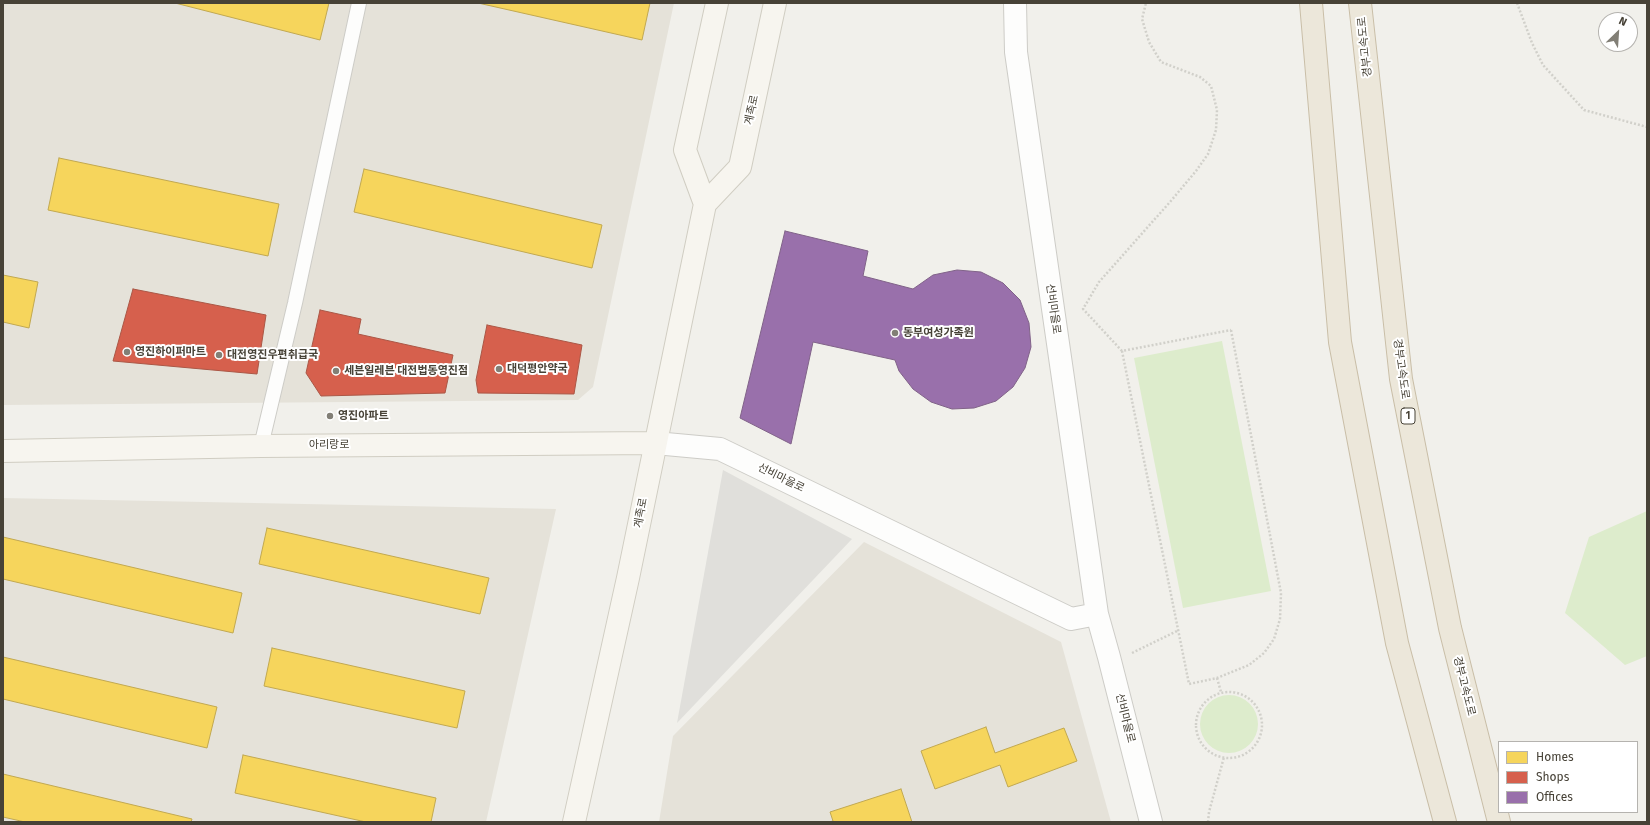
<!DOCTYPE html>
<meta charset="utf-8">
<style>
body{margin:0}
#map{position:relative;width:1650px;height:825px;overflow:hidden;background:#f1f0eb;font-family:"Fira Sans",sans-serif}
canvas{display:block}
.frame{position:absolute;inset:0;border:4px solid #474237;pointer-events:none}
.legend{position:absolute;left:1498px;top:741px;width:140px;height:72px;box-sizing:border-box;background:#fff;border:1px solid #b5b3af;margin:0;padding:5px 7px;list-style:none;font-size:12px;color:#474237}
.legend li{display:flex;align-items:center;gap:8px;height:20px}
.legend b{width:20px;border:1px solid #b5b3af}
.north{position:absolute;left:1598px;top:12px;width:40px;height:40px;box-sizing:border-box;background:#fff;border:1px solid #b5b3af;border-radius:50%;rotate:25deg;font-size:11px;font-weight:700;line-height:16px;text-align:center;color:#474237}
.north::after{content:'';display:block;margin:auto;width:14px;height:18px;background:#827f76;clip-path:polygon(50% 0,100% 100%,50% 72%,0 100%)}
</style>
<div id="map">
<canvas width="1650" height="825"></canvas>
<div class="frame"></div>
<ul class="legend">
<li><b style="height:11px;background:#f6d55c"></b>Homes</li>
<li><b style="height:11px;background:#d6604d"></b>Shops</li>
<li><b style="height:11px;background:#9970ab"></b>Offices</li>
</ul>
<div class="north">N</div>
</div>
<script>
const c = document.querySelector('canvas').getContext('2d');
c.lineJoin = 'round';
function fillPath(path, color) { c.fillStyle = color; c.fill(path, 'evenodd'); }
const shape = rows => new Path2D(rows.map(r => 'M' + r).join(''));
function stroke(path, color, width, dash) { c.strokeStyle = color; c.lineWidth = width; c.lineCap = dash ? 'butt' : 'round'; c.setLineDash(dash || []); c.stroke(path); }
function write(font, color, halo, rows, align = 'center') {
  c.font = font + ' "Fira Sans","Noto Sans KR",sans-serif'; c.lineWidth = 4; c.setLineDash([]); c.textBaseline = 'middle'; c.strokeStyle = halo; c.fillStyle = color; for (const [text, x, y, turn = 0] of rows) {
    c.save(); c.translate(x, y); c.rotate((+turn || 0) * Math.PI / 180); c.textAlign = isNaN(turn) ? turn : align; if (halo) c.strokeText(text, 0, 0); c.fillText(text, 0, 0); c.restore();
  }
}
fillPath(shape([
 [3,3,674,3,593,387,578,400,3,405],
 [3,498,556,509,486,822,3,822],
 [864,542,1061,642,1111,822,659,822,673,736]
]), '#e5e2d9');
fillPath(shape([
 [1222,341,1271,591,1183,608,1134,358],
 [1647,511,1647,656,1625,665,1565,613,1589,537],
 '1200 724a29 29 0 1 1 58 0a29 29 0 1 1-58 0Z'
]), '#ddeccc');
fillPath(shape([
 [723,470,852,539,677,723]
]), '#e0dfdb');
const homes = shape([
 [175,3,329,3,320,40,175,3],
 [478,3,650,3,642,40,478,3],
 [59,158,279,204,268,256,48,210,59,158],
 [364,169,602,225,592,268,354,212,364,169],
 [3,275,38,282,29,328,3,322,3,275],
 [267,528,489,578,480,614,259,564,267,528],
 [3,537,242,593,233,633,3,579,3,537],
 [272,648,465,691,457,728,264,686,272,648],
 [3,657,217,707,207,748,3,699,3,657],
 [986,727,995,753,1064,728,1077,761,1008,787,1000,765,935,789,921,751,986,727],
 [243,755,436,798,431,822,366,822,235,793,243,755],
 [3,774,192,819,191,822,25,822,3,817,3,774],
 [901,789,912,822,829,822,833,821,830,812,901,789]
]);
fillPath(homes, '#f6d55c');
stroke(homes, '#c2a951', 1);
const shops = shape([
 [133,289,266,315,257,374,113,361,133,289],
 [320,310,361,319,358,334,453,355,445,393,321,396,306,373,320,310],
 [487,325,582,345,574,394,478,393,476,380,487,325]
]);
fillPath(shops, '#d6604d');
stroke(shops, '#ab5746', 1);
const offices = shape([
 [785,231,868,251,863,276,913,289,933,275,957,270,981,272,1003,283,1020,300,1029,323,1031,347,1025,368,1013,387,996,401,974,408,952,409,931,402,913,389,899,371,895,360,813,342,791,444,740,418,785,231]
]);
fillPath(offices, '#9970ab');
stroke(offices, '#806288', 1);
const lane = shape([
 [261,446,295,303,359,3]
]);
const street = shape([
 [1015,3,1016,52,1097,614,1109,657,1151,822],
 [655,443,720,449,1071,619,1097,614]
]);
const secondary = shape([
 [705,204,685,150,717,3],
 [3,451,261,446,655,443],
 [574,822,628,578,705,204,740,167,775,3]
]);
const highway = shape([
 [1311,3,1340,342,1397,643,1445,822],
 [1360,3,1401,379,1450,628,1499,822]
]);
stroke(lane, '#cdccc7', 16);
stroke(street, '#cdccc7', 24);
stroke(secondary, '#d0cdc2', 24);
stroke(highway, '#c9bea7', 24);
stroke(shape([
 [1517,3,1532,43,1543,65,1584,110,1647,127],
 [1231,330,1281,593,1280,619,1274,639,1264,653,1249,665,1217,678,1189,684,1122,351,1231,330],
 [1122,351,1083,309,1099,282,1170,202,1196,171,1208,154,1216,130,1217,110,1211,86,1200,77,1161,62,1149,42,1142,19,1146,3],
 [1132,653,1179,630],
 [1217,678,1221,692],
 '1196 725a33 33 0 1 1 66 0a33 33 0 1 1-66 0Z',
 [1208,822,1209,812,1224,757]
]), '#d1d0ca', 2.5, [2, 2]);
stroke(lane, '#fdfdfc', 14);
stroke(street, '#fdfdfc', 22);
stroke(secondary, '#f7f5ef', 22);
stroke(highway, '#ece7da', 22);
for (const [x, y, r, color] of [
 [895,333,4,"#827f76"],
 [127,352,4,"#827f76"],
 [219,355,4,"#827f76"],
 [499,369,4,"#827f76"],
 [336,371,4,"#827f76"],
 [330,416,4,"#827f76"]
]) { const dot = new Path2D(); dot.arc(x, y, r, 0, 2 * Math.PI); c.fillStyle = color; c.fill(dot); stroke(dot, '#fff', 1.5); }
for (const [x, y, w] of [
 [1408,416,14]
]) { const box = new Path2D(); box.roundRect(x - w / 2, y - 8, w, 16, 3); c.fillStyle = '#fff'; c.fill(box); stroke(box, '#474237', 1); }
write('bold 10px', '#474237', null, [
 ["1",1408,416]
]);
write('11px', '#474237', '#fff', [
 ["경부고속도로",1365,47,-96],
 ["계족로",752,110,-78],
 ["선비마을로",1053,309,82],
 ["경부고속도로",1401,369,82],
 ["아리랑로",329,445],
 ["선비마을로",781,478,26],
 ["계족로",641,513,-79],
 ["경부고속도로",1464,686,76],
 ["선비마을로",1125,718,76]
]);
write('bold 11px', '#474237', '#fff', [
 ["동부여성가족원",903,333],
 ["영진하이퍼마트",135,352],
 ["대전영진우편취급국",227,355],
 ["대덕평안약국",507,369],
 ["세븐일레븐 대전법동영진점",344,371],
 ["영진아파트",338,416]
], 'left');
</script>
